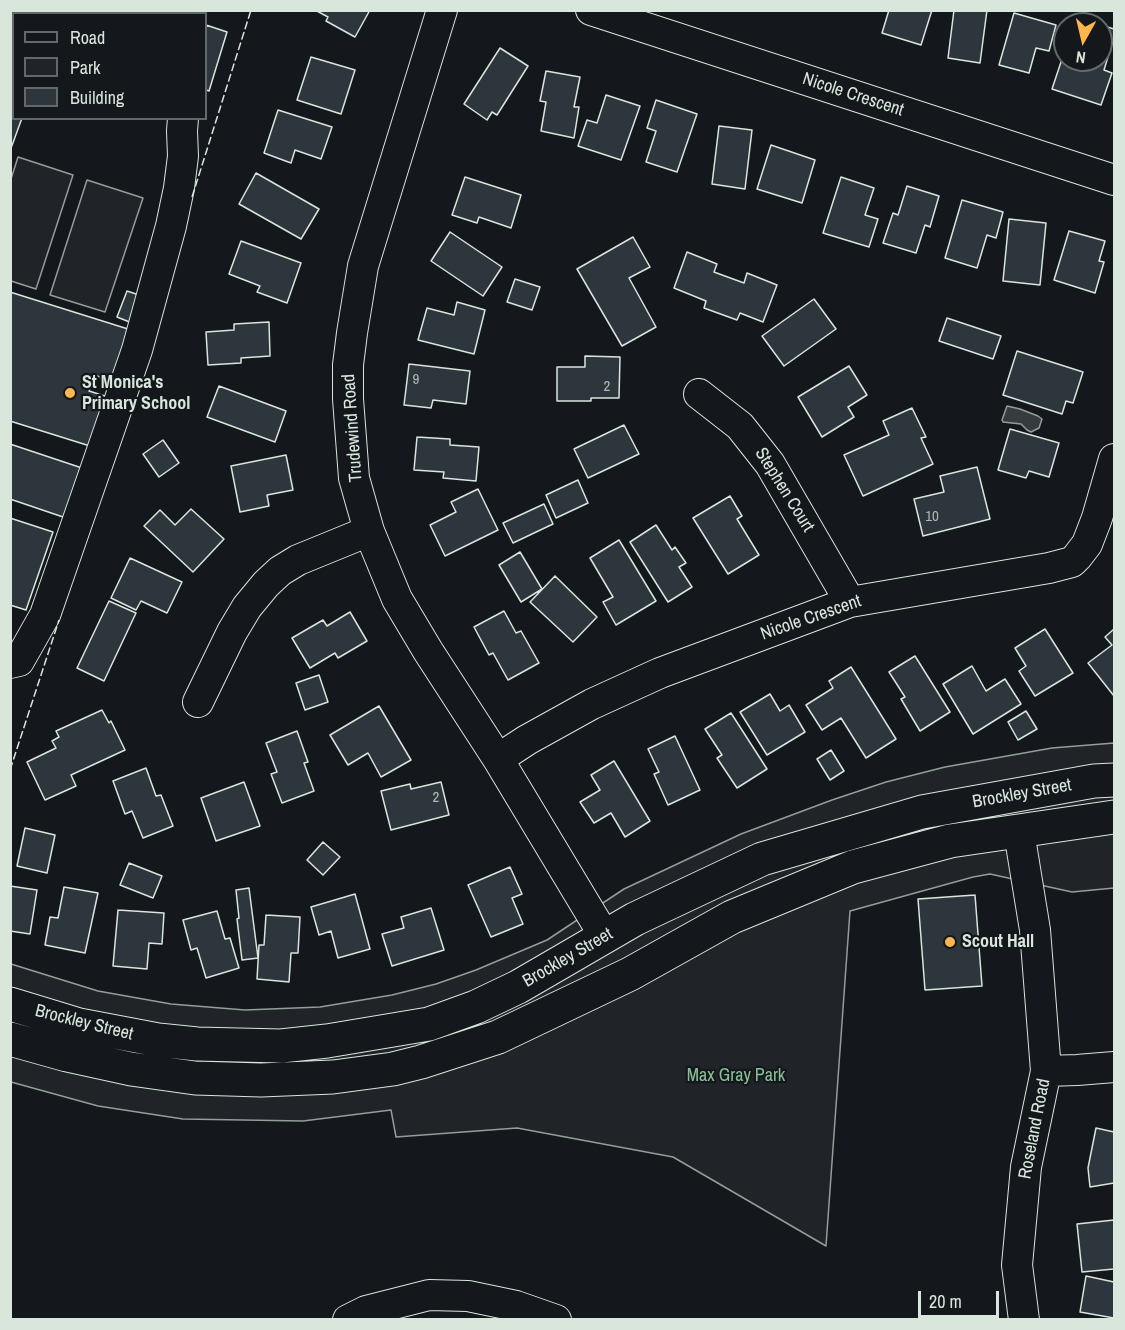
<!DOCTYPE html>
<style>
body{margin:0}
#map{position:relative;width:1125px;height:1330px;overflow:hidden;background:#14181c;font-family:"Archivo Narrow",sans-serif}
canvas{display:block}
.frame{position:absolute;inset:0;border:12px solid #d8e6dc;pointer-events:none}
.legend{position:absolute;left:12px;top:12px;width:195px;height:108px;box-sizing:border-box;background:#14181c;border:2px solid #626a69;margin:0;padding:8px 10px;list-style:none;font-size:18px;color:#d8e6dc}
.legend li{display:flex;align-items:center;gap:12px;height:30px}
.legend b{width:30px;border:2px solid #626a69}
.north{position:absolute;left:1053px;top:12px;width:60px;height:60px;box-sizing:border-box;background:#14181c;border:2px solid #626a69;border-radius:50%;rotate:188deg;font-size:16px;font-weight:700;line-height:24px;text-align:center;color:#d8e6dc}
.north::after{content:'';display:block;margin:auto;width:21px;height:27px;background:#ffb74d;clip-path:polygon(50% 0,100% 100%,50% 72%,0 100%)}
.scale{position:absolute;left:918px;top:1291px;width:81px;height:27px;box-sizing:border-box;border:3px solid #d8e6dc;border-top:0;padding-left:8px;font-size:18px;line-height:21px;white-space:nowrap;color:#d8e6dc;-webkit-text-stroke:4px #14181c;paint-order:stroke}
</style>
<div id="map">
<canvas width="1125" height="1330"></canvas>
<div class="frame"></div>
<ul class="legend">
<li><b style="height:8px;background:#14181c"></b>Road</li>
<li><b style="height:16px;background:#202428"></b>Park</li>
<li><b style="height:16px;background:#2c363c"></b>Building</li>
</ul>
<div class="north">N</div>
<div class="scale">20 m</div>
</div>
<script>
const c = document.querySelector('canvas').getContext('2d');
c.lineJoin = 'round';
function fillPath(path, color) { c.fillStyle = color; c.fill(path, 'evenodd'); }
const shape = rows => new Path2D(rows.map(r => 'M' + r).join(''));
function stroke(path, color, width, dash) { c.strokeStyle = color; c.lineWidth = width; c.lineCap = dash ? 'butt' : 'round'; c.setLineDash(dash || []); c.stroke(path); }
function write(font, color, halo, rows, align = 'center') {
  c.font = font + ' "Archivo Narrow",sans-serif'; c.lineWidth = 4.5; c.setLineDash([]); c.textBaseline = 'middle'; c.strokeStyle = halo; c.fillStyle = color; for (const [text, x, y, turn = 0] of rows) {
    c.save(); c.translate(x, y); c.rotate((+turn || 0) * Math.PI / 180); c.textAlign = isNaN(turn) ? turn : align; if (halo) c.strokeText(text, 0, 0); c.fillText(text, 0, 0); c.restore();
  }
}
const green = shape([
 [18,157,73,175,36,289,11,281,11,179,18,157],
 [87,180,143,198,105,312,50,295,87,180],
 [1114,743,1114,888,1072,892,990,874,973,877,850,911,826,1246,673,1157,517,1128,396,1137,391,1110,303,1121,183,1119,98,1106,11,1082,11,964,98,991,171,1004,245,1010,320,1007,392,995,436,984,476,970,547,940,624,889,741,834,832,800,886,782,945,767,1052,748,1114,743]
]);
fillPath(green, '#202428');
stroke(green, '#939e99', 1.5);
const water = shape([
 [1007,406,1020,409,1038,416,1042,419,1039,428,1031,432,1027,430,1021,424,1003,422,1002,420,1007,406]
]);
fillPath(water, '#363b3e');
stroke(water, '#939e99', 1.5);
const building = shape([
 [10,10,111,10,117,14,14,14,14,62,10,60,10,10],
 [315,10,370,10,355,37,326,21,328,17,315,10],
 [889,10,932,10,921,45,882,33,889,10],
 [954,10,987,10,980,63,948,58,954,10],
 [1014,13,1056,25,1049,51,1036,48,1029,73,999,65,1014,13],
 [206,25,227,32,209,91,206,90,206,25],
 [1101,25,1114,29,1114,37,1104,70,1112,73,1101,105,1052,89,1065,50,1065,60,1101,60,1101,25],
 [500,48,528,66,497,115,492,112,487,120,464,104,500,48],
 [311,57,355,70,341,114,297,100,311,57],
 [546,71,580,77,574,107,579,107,574,138,541,131,546,102,540,101,546,71],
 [606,95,640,106,621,160,578,146,587,120,597,123,606,95],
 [656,100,697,114,677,172,646,162,656,131,647,128,656,100],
 [278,110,332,127,321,159,295,150,291,163,264,153,278,110],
 [14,111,14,118,22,118,10,151,10,119,14,111],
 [719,126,752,130,745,189,712,184,719,126],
 [771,145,815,160,802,203,757,189,771,145],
 [256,173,319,209,301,239,239,204,256,173],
 [465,177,521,195,511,228,479,217,477,223,452,215,465,177],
 [841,177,874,188,865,215,878,219,869,247,823,233,841,177],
 [907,186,939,196,930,227,925,225,916,253,883,243,893,213,898,215,907,186],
 [962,200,1003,212,996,238,987,235,977,268,945,258,962,200],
 [1009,219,1046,223,1040,285,1003,281,1009,219],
 [1069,231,1105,241,1099,261,1104,262,1095,293,1054,280,1069,231],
 [450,232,502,267,483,296,431,261,450,232],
 [633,237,650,267,629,278,656,327,622,346,577,269,633,237],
 [241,241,301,263,287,303,257,292,260,286,229,274,241,241],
 [687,252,717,264,714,272,744,283,747,273,777,285,763,322,740,313,737,320,704,308,706,301,674,288,687,252],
 [515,279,540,287,532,310,507,302,515,279],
 [127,291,142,296,132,323,117,317,127,291],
 [10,292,128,329,112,381,94,375,89,391,105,396,90,446,10,421,10,292],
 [814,299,836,329,784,366,762,336,814,299],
 [457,302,485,310,474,354,418,340,427,308,454,315,457,302],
 [947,318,1001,336,993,359,939,341,947,318],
 [269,322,270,356,241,358,241,363,208,365,206,332,234,330,234,324,269,322],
 [1017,351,1083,372,1073,403,1066,401,1062,414,1003,395,1017,351],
 [585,356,620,357,619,398,591,398,591,401,557,401,557,367,585,367,585,356],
 [409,364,470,371,466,404,433,400,431,408,404,405,409,364],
 [849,366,867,395,848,407,854,417,822,437,798,397,849,366],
 [219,386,286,411,275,442,207,417,219,386],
 [912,408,926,437,921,438,933,464,863,496,844,455,889,435,883,421,912,408],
 [624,425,639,454,588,478,574,449,624,425],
 [1010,429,1059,443,1049,477,1029,471,1026,478,998,470,1010,429],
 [417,437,450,439,450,445,479,447,476,481,443,478,444,472,414,470,417,437],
 [163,440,179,463,159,477,143,454,163,440],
 [10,444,82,468,66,518,10,499,10,444],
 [286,455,293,490,267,495,269,506,240,512,231,466,286,455],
 [977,467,990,519,923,536,914,499,944,492,940,476,977,467],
 [578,480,588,503,556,518,546,495,578,480],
 [478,489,498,530,445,556,430,525,456,512,451,502,478,489],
 [730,496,742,516,737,519,759,555,728,574,693,518,730,496],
 [544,504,553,524,513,543,503,523,544,504],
 [191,509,224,539,193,572,144,526,160,510,175,525,191,509],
 [10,518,53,532,26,610,10,605,10,518],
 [656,525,672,550,675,547,686,563,679,567,692,587,668,602,630,542,656,525],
 [619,540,656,601,616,625,603,602,613,597,590,558,619,540],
 [520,552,542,589,521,602,499,565,520,552],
 [130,558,182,582,167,613,141,601,136,610,111,598,130,558],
 [555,576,597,617,573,642,530,602,555,576],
 [109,601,136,613,104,681,77,668,109,601],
 [504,611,516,633,521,631,539,663,508,680,493,653,489,655,474,627,504,611],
 [350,612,367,641,338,658,335,653,310,668,292,638,323,620,327,626,350,612],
 [1045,629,1073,673,1035,696,1019,671,1026,666,1015,648,1045,629],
 [1114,629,1114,696,1088,663,1112,645,1105,637,1114,629],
 [915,656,950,712,920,731,901,699,905,697,889,672,915,656],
 [972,666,986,691,1005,679,1021,704,973,734,943,684,972,666],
 [851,667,896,739,866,758,841,718,822,730,806,705,833,688,829,681,851,667],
 [319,675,328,702,305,710,296,683,319,675],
 [770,694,780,711,789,705,805,732,767,755,740,712,770,694],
 [379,706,411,760,381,777,368,753,348,765,330,735,379,706],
 [102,710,109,723,111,721,125,750,71,775,76,786,45,800,27,762,56,748,52,741,59,737,56,731,102,710],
 [1026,711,1037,729,1018,740,1008,722,1026,711],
 [731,713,767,769,737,788,717,758,722,755,705,729,731,713],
 [297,731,308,762,304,763,314,791,282,803,271,774,277,772,266,743,297,731],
 [675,736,700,790,668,805,654,774,659,772,648,749,675,736],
 [831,750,844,771,830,780,817,759,831,750],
 [614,761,650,821,625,837,611,813,594,823,580,802,600,790,591,775,614,761],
 [146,768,156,796,161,795,173,826,143,838,132,811,125,814,113,781,146,768],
 [244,782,260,826,216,841,201,798,244,782],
 [441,782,449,815,391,830,381,791,410,784,411,789,441,782],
 [25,828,55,835,47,873,17,866,25,828],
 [323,842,340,857,323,875,307,860,323,842],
 [129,863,162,876,153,898,120,885,129,863],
 [510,867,522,894,512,898,523,924,491,937,468,885,510,867],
 [10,886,37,890,30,934,10,931,10,886],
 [64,887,98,893,85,953,45,945,50,917,58,918,64,887],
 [249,888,258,958,242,960,237,919,239,918,236,890,249,888],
 [355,894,370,949,338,958,331,931,319,935,311,907,355,894],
 [975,895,982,986,925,990,918,899,975,895],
 [431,908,444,950,392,966,382,934,404,928,401,917,431,908],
 [118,910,164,913,162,944,149,943,147,969,113,966,118,910],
 [217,911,225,939,230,938,239,968,206,978,197,948,191,950,183,920,217,911],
 [266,915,300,917,298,953,291,953,289,982,257,979,259,945,264,945,266,915],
 [1096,1128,1114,1132,1114,1183,1090,1187,1088,1168,1096,1128],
 [1114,1220,1114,1269,1082,1272,1077,1224,1114,1220],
 [1086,1276,1114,1282,1114,1318,1080,1312,1086,1276]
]);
fillPath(building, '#2c363c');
stroke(building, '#d8e6dc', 1.5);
const minor = shape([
 [442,10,363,266,352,333,348,365,348,399,354,478,369,531,397,599,428,651,498,759,605,937],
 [591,10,1114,180],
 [699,394,740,426,770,464,850,602],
 [10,663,19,661,45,615,137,350,171,226,179,188,183,156,182,131,183,118],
 [198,702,232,632,247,607,266,584,280,571,298,560,369,531],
 [498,759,527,740,592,704,660,673,850,602,1049,568,1072,562,1077,557,1087,544,1097,518,1114,459],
 [1019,832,1035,930,1046,1071,1026,1167,1017,1265,1024,1320],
 [1046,1071,1077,1070,1114,1067],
 [348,1320,366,1311,429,1295,468,1296,516,1306,556,1320]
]);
const major = shape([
 [10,1004,79,1025,158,1040,197,1044,281,1046,327,1041,429,1024,476,1007,518,987,635,919,762,859,922,812,1094,781,1114,780],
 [10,1039,67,1055,131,1069,195,1078,261,1080,333,1077,393,1069,421,1062,498,1037,630,974,732,917,853,867,950,841,1114,817]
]);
stroke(minor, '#d8e6dc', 32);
stroke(major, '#d8e6dc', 35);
stroke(minor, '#14181c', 30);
stroke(major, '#14181c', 33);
stroke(shape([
 [192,197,251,10],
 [10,770,59,620]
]), '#d8e6dc', 1.5, [8, 3]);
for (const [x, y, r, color] of [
 [70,393,6,"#ffb74d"],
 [950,942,6,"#ffb74d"]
]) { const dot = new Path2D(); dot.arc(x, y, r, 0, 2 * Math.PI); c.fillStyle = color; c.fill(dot); stroke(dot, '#14181c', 2); }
write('15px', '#adbab4', null, [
 ["9",416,380],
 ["2",607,387],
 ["10",932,517],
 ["2",436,798]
]);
write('18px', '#d8e6dc', '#14181c', [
 ["Nicole Crescent",853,95,18],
 ["Trudewind Road",353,428,-94],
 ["Stephen Court",784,490,58],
 ["Nicole Crescent",811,618,-19],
 ["Brockley Street",1022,794,-10],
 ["Brockley Street",568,958,-30],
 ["Brockley Street",84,1023,14],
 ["Roseland Road",1035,1129,-79]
]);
write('bold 18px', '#d8e6dc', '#14181c', [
 ["St Monica's",82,383],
 ["Primary School",82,404],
 ["Scout Hall",962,942]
], 'left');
write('18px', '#8ac095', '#14181c', [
 ["Max Gray Park",736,1076]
]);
</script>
